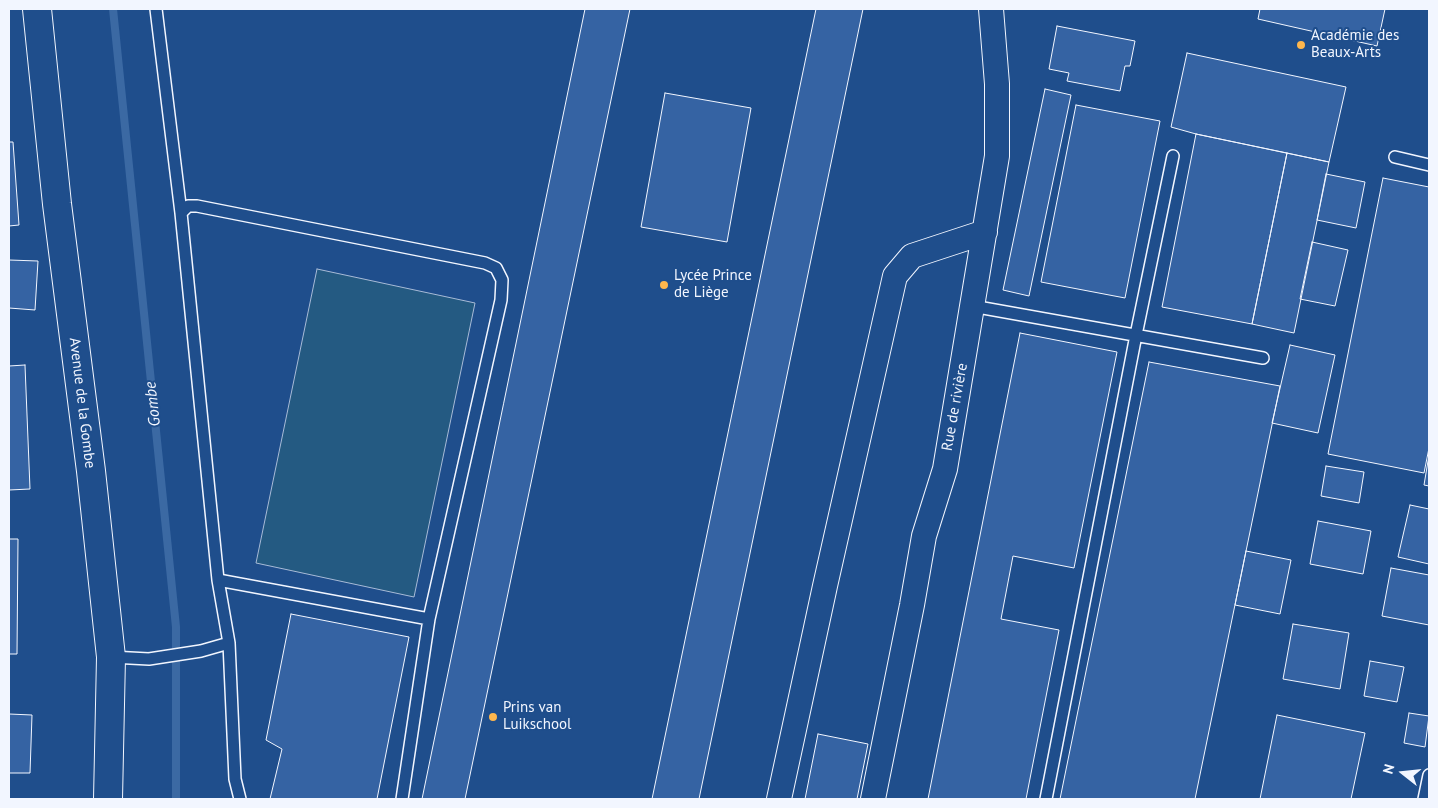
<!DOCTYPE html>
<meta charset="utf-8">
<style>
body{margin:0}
#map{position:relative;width:1438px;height:808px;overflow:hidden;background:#1f4e8c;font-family:"PT Sans",sans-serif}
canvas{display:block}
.frame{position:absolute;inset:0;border:10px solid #f2f6ff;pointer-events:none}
.north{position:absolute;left:1378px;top:748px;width:50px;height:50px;-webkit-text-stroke:4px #1f4e8c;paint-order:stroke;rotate:286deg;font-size:14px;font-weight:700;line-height:20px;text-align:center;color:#f2f6ff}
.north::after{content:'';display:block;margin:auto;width:18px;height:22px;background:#f2f6ff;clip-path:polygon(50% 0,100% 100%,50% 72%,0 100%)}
</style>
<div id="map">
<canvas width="1438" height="808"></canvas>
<div class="frame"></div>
<div class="north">N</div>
</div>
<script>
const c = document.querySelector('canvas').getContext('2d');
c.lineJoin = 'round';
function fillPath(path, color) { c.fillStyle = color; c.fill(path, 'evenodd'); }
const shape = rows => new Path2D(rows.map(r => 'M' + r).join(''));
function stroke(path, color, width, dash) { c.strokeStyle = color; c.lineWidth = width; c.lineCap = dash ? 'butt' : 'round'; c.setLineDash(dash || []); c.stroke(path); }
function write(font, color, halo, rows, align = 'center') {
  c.font = font + ' "PT Sans",sans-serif'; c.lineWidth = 4; c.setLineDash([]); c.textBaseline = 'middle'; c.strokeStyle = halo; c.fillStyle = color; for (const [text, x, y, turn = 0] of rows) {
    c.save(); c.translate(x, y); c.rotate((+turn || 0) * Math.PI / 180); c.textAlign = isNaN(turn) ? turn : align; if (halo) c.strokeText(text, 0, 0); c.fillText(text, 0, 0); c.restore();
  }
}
const green = shape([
 [317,269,475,303,414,597,256,563,317,269]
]);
fillPath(green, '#245a82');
stroke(green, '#a8bbd7', 1);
stroke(shape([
 [113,9,176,627,176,799]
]), '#3b69a3', 8);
const building = shape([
 [585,9,630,9,465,799,422,799,585,9],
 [816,9,863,9,699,799,652,799,816,9],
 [1260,9,1385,9,1377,46,1258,19,1260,9],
 [1057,26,1135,41,1130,66,1125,66,1120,91,1067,81,1069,73,1049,69,1057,26],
 [1187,53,1346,87,1329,162,1196,134,1171,127,1187,53],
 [1045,89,1071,95,1029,296,1003,290,1045,89],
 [665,93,751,108,727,242,641,227,665,93],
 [1076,105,1160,121,1125,298,1041,282,1076,105],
 [1196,134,1287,153,1252,324,1162,307,1196,134],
 [9,142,13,142,19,225,9,226,9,142],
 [1287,153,1329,162,1294,333,1252,324,1287,153],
 [1326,174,1365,182,1356,228,1317,220,1326,174],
 [1383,178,1429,187,1429,448,1424,473,1328,454,1383,178],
 [1312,242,1348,250,1335,306,1300,299,1312,242],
 [9,260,38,261,35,310,9,308,9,260],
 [1020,333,1117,352,1074,568,1013,556,1001,619,1059,630,1026,799,928,799,1020,333],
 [1290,345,1335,355,1318,433,1272,423,1290,345],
 [1149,362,1280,386,1195,799,1060,799,1149,362],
 [25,365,30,489,9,490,9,366,25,365],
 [1429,455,1429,486,1424,485,1429,455],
 [1326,466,1364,472,1359,503,1321,496,1326,466],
 [1410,505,1429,509,1429,564,1398,557,1410,505],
 [1318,521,1371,531,1363,574,1310,564,1318,521],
 [9,539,18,539,17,654,9,654,9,539],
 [1246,551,1291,560,1280,614,1235,605,1246,551],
 [1391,568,1429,575,1429,625,1382,616,1391,568],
 [291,614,409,637,377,799,270,799,282,749,266,740,291,614],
 [1293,624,1349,633,1340,689,1283,679,1293,624],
 [1370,661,1404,667,1397,702,1364,696,1370,661],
 [1409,713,1429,716,1425,747,1404,743,1409,713],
 [9,714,32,715,30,773,9,773,9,714],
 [1277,715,1365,733,1351,799,1260,799,1277,715],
 [818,734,868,744,857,799,805,799,818,734]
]);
fillPath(building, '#3563a3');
stroke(building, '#f2f6ff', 1);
const service = shape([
 [156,9,181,213],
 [1395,157,1429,165],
 [972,306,1263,358],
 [218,580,429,619,501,300,502,280,496,268,485,263,197,206,188,206,181,213,218,580,229,643,235,779,240,799],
 [111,657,149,659,201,651,229,643],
 [402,799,429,619],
 [1046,799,1136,335,1173,156],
 [1424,799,1429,775]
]);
const minor = shape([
 [779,799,825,586,895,276,912,256,985,232],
 [873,799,912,605,924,536,945,469,997,156,997,84,991,9]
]);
const tertiary = shape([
 [37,9,57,204,91,471,111,657,108,799]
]);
stroke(service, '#f2f6ff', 14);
stroke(minor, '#f2f6ff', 26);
stroke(tertiary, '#f2f6ff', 30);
stroke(service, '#1f4e8c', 11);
stroke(minor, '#1f4e8c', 24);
stroke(tertiary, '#1f4e8c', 28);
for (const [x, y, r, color] of [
 [1301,45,5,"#ffb74d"],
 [664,285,5,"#ffb74d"],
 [493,717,5,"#ffb74d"]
]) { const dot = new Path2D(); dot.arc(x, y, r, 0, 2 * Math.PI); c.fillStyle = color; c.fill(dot); stroke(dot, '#1f4e8c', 2); }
write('15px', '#f2f6ff', '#1f4e8c', [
 ["Académie des",1311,36],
 ["Beaux-Arts",1311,53],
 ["Lycée Prince",674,276],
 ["de Liège",674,293],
 ["Prins van",503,708],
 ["Luikschool",503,725]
], 'left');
write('15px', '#f2f6ff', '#1f4e8c', [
 ["Avenue de la Gombe",82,403,83],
 ["Rue de rivière",955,407,-80]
]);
write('italic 16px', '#f2f6ff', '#1f4e8c', [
 ["Gombe",153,404,-96]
]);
</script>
